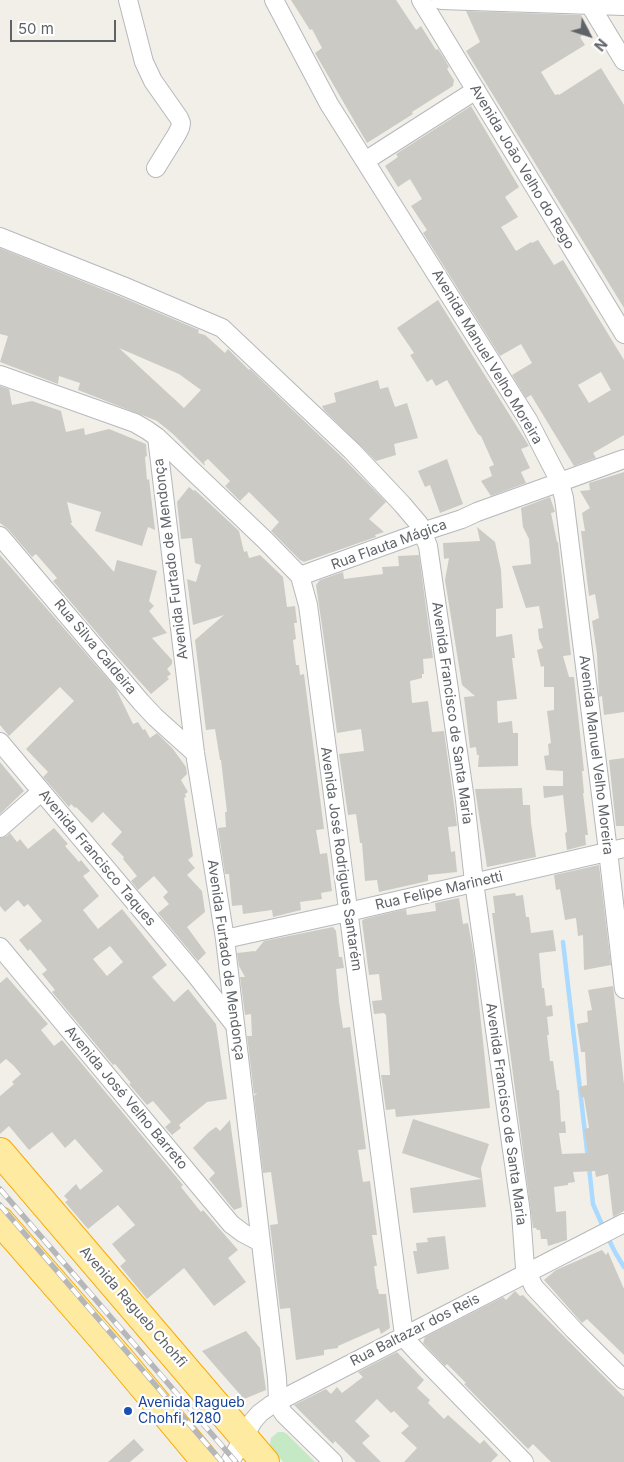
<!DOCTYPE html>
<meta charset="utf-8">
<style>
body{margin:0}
#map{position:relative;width:624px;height:1462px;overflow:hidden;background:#f1efe8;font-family:Inter,sans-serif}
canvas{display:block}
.north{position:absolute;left:564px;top:10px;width:50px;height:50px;-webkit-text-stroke:4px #fff;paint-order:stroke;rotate:130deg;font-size:14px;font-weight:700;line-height:20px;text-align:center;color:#5f6368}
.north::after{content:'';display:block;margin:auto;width:18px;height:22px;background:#5f6368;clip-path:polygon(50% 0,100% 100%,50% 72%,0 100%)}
.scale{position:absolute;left:10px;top:20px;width:106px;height:22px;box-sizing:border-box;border:2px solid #5f6368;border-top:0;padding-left:6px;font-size:15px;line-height:18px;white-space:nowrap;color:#5f6368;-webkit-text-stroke:4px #fff;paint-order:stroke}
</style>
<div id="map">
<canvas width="624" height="1462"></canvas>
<div class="north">N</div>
<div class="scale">50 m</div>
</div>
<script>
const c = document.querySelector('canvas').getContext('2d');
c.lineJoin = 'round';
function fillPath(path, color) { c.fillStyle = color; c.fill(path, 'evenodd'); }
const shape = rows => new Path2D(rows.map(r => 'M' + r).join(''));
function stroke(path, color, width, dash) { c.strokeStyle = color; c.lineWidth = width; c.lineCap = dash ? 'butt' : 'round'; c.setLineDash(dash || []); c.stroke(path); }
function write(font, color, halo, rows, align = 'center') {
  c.font = font + ' Inter,sans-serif'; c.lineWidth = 4.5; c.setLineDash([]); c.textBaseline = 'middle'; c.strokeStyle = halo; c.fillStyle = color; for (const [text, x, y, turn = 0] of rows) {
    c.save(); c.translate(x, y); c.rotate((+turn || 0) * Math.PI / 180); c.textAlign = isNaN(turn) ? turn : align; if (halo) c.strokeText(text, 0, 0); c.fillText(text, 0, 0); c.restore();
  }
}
fillPath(shape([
 [278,1432,283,1432,287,1434,315,1462,283,1462,270,1445,271,1438]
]), '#c5e8c5');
stroke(shape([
 [563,942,588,1159],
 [589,1167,593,1204,604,1229],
 [607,1236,615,1252,624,1267]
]), '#aadaff', 4.5);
fillPath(shape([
 [291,0,396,0,416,30,421,26,436,50,438,49,444,58,449,67,447,69,454,80,453,86,412,112,413,114,367,143,315,53,322,48,312,29,310,30],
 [466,11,581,15,590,31,580,37,585,45,541,72,555,95,558,94,559,95,601,68,624,105,624,308,466,51,480,42],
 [471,106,519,187,505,197,518,217,501,227,516,251,531,242,532,243,538,240,554,265,563,260,624,360,624,435,593,453,596,458,574,466,531,395,526,398,512,375,532,363,521,344,500,356,423,233,427,230,411,206,422,199,410,179,398,187,385,166,398,157,396,154],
 [601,372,611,390,589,403,578,385],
 [0,248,119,296,199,330,198,333,205,335,225,353,228,349,249,370,250,369,344,459,386,502,369,519,384,532,375,535,376,537,304,562,300,560,271,531,279,522,249,492,240,501,225,486,230,481,208,459,204,462,205,466,173,434,157,421,78,390,80,383,59,376,58,384,0,362,8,336,0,334],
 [119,348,179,374,201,390,184,408],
 [438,300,529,446,521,449,530,468,521,472,526,483,491,496,481,481,492,476,489,467,494,465,481,436,478,434,447,380,436,386,432,379,427,382,410,355,414,353,397,328],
 [378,380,380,389,388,387,395,407,407,403,418,438,394,444,396,455,376,461,324,410,322,406,336,402,334,393],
 [0,386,9,389,12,405,32,401,61,411,66,432,84,428,85,435,109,429,146,444,147,456,145,457,147,480,149,479,155,530,148,527,142,546,95,531,101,512,67,502,72,523,70,523,114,572,117,560,157,571,149,601,154,606,149,611,167,633,152,638,172,660,172,664,167,669,171,674,167,677,169,679,151,694,114,653,53,581,57,578,36,554,32,557,8,529,0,523],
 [447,459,463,504,440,513,430,485,425,487,418,471],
 [624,472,624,712,604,715,602,696,599,697,597,654,592,621,599,618,595,594,589,596,581,531,585,531,582,513,590,508,580,491,590,490,589,483],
 [189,487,194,491,195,490,239,531,244,552,247,551,249,558,260,555,283,577,287,607,295,606,297,623,294,623,296,639,293,640,296,665,299,665,300,675,304,674,324,829,316,830,320,854,327,853,332,891,321,893,322,899,300,902,301,910,273,917,272,910,243,914,242,905,232,906,229,874,225,874,218,828,226,827,225,812,227,812,221,760,220,760,215,729,206,730,195,640,224,615,193,625,187,579,196,582,201,565,195,563,192,538,181,539,177,502],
 [550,497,555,512,551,513,557,542,558,542,571,655,563,656,569,677,574,677,584,771,582,771,584,793,583,793,588,835,585,835,586,845,567,850,565,833,567,832,563,795,544,798,543,786,563,786,563,771,546,770,544,756,549,755,548,744,551,743,547,711,554,710,554,687,544,687,544,666,541,667,537,650,543,648,539,639,538,629,543,628,539,606,526,608,512,566,531,564,529,539,523,527,521,508],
 [477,527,495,542,501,570,503,608,496,609,496,637,512,634,515,658,512,658,517,699,497,701,498,723,512,721,513,733,518,733,518,766,478,767,479,755,477,755,476,747,470,748,464,697,475,696,462,685,445,580,449,558,444,559,443,543,480,541],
 [0,555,115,687,133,724,138,722,143,730,145,729,150,738,157,733,173,749,186,767,187,774,181,780,188,792,185,794,186,797,184,798,193,856,188,860,195,868,187,875,202,891,205,912,187,927,206,953,198,961,158,913,169,904,163,897,168,892,154,876,138,890,131,881,137,876,123,859,124,857,111,844,122,832,103,812,92,823,76,807,75,808,71,804,69,807,43,777,48,772,26,749,74,701,60,687,9,736,0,725],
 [419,555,433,658,423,659,424,674,422,674,422,678,410,681,412,703,428,701,432,732,444,731,457,826,448,827,451,852,455,851,457,872,428,875,428,881,379,892,377,880,365,881,362,843,360,843,356,814,348,815,339,754,364,751,361,729,337,733,330,681,316,585,320,580,343,572,344,579,383,574,382,567,399,566,398,556],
 [624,758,624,826,616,826,609,760],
 [0,762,24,791,0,814],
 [522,788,523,805,530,805,531,823,536,857,487,867,475,789],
 [54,828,68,844,65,846,79,862,81,860,90,871,83,876,99,896,83,910,98,929,122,909,167,965,152,977,174,1002,188,989,216,1024,227,1099,207,1102,179,1125,181,1128,172,1135,165,1127,171,1122,153,1101,147,1105,129,1084,131,1083,115,1064,113,1065,98,1047,52,992,55,990,42,974,47,970,30,949,28,951,19,940,42,921,28,904,24,907,18,900,5,912,0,906,0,838,7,836,10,833,17,842,20,839,28,849],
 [110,946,123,962,107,976,93,959],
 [599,865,611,965,584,970,583,935,578,936,576,918,565,920,560,889,556,890,554,875],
 [515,893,516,896,523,895,526,917,529,917,531,933,553,930,556,951,539,953,542,988,544,988,546,1006,552,1005,553,1016,547,1017,549,1035,547,1035,550,1061,553,1061,557,1090,559,1090,561,1122,565,1121,566,1133,559,1133,562,1154,588,1153,584,1129,589,1128,584,1097,581,1098,579,1087,587,1085,585,1052,581,1052,577,1024,588,1022,587,1011,592,1010,588,990,613,986,624,1084,624,1211,613,1217,608,1174,596,1177,595,1171,573,1172,575,1182,568,1183,568,1185,554,1187,556,1212,566,1211,567,1240,548,1246,547,1239,541,1239,540,1230,537,1230,536,1228,533,1228,492,913,495,913,493,896],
 [459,898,463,924,468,923,474,956,490,1108,396,1117,395,1109,386,1110,381,1075,390,1075,386,1015,384,1013,374,1014,372,1001,382,1000,379,974,369,975,362,921,364,919,406,909,407,915,436,911,435,903],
 [333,927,336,931,339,957,342,957,344,968,336,969,339,1002,343,1028,350,1027,366,1149,358,1150,363,1182,370,1181,377,1235,372,1235,377,1266,374,1266,377,1289,378,1289,379,1294,386,1294,390,1328,381,1334,379,1328,338,1346,338,1348,324,1350,324,1355,296,1360,290,1308,280,1309,270,1225,278,1224,271,1172,263,1173,254,1096,257,1093,254,1094,247,1036,252,1036,251,1014,245,1015,240,977,245,977,239,966,237,953,255,951,255,952,264,941],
 [7,977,48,1024,41,1030,54,1046,62,1040,183,1185,181,1187,201,1212,203,1210,238,1250,228,1258,246,1282,214,1306,184,1268,147,1299,120,1266,126,1261,112,1244,135,1225,118,1205,88,1229,65,1202,68,1200,64,1196,76,1184,80,1190,103,1171,75,1139,65,1148,52,1132,29,1150,9,1126,0,1134,0,1096,14,1084,12,1082,21,1074,13,1065,6,1059,0,1064,0,983],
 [413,1119,489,1144,481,1168,486,1207,413,1213,410,1188,482,1179,402,1153],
 [230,1120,242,1207,234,1210,209,1179,215,1173,193,1148,209,1132,216,1127,220,1131],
 [445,1236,449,1269,417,1274,413,1251,417,1251,416,1243,428,1242,427,1238],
 [602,1250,606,1255,608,1252,624,1289,624,1355,587,1319,582,1323,544,1280,556,1270],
 [515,1291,520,1296,523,1295,624,1397,624,1462,551,1462,533,1444,528,1449,464,1384,466,1383,447,1364,445,1366,423,1343,425,1337,503,1297,506,1300],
 [246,1331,260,1348,266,1390,244,1399,202,1351],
 [397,1352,424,1380,417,1388,430,1400,428,1403,444,1419,448,1415,480,1444,484,1440,498,1455,491,1462,404,1462,417,1448,401,1433,409,1426,394,1411,391,1413,377,1399,355,1421,370,1436,362,1443,381,1462,356,1462,335,1441,333,1444,294,1405,326,1389,331,1394,337,1387,342,1393,363,1377,358,1372],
 [134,1439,144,1450,130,1462,108,1462]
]), '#cccac5');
const minor = shape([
 [128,0,144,62,153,81,179,118,181,123,180,128,177,134,156,168],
 [274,0,329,104,528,420,559,480,564,498,608,851,624,989],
 [421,0,624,334],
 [441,0,624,6],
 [587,0,624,61],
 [365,161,476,90],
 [0,237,123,286,222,328,352,451,402,504,419,524,428,546,465,800,474,882,521,1213,525,1268,534,1287,574,1330,624,1380],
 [0,375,135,423,147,430,157,437,265,540,300,576,308,605,404,1335,407,1341,420,1355,524,1462],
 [157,437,195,753,225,939,277,1378,278,1401,280,1408,284,1414,333,1462],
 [0,536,141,702,155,717,195,753],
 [300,576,422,532,462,519,477,512,624,459],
 [0,742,195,974,234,1024],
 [0,828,41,792],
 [225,939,348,912,624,848],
 [0,947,231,1224,243,1233,260,1242],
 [230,1462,253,1421,260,1413,271,1405,624,1223]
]);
const trunk = shape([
 [0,1152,265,1462],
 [0,1221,121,1360,206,1462]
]);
stroke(minor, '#b5b8bc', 20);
stroke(trunk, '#f9ab00', 30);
stroke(minor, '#fff', 18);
stroke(trunk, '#feeaa1', 28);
const rail = shape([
 [0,1189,236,1462],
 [0,1205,222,1462]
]);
stroke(rail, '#b6b7b8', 5.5);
stroke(rail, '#fff', 4, [11]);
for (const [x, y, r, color] of [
 [128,1411,5,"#1a4fb4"]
]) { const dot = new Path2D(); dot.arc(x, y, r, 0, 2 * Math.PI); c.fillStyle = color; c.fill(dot); stroke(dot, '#fff', 2); }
write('14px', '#5f6368', '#fff', [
 ["Avenida João Velho do Rego",522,167,59],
 ["Avenida Manuel Velho Moreira",487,357,59],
 ["Rua Flauta Mágica",389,545,-20],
 ["Avenida Furtado de Mendonça",171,559,-97],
 ["Rua Silva Caldeira",95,647,50],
 ["Avenida Francisco de Santa Maria",452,713,82],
 ["Avenida Manuel Velho Moreira",596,755,83],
 ["Avenida Francisco Taques",97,858,50],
 ["Avenida José Rodrigues Santarém",341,859,82],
 ["Rua Felipe Marinetti",439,891,-13],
 ["Avenida Furtado de Mendonça",226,960,82],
 ["Avenida José Velho Barreto",126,1098,50],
 ["Avenida Francisco de Santa Maria",506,1114,82],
 ["Avenida Ragueb Chohfi",133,1307,49],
 ["Rua Baltazar dos Reis",415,1330,-27]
]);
write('14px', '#164399', '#fff', [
 ["Avenida Ragueb",138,1403],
 ["Chohfi, 1280",138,1419]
], 'left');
</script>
